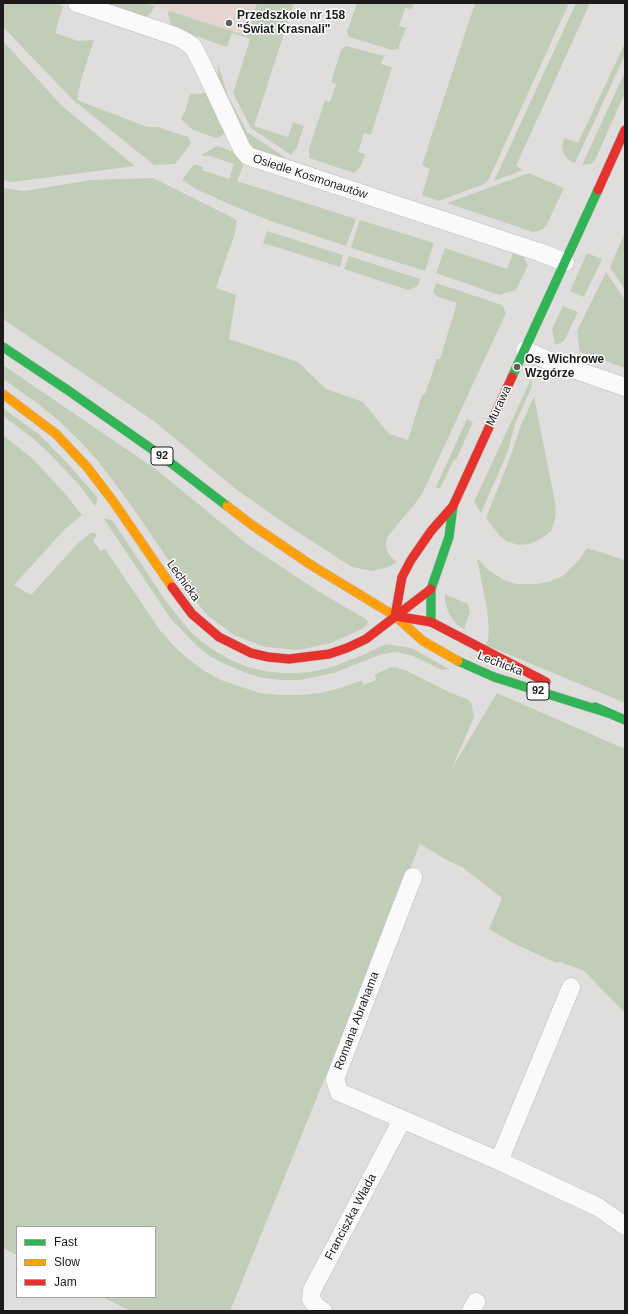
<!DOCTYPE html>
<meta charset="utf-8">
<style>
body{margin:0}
#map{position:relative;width:628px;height:1314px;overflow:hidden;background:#e0dedc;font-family:Arial,sans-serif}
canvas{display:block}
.frame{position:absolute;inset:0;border:4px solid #1c1a1a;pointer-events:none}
.legend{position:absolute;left:16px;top:1226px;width:140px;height:72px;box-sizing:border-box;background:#fff;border:1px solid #a4a3a3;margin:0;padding:5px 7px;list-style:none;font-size:12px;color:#1c1a1a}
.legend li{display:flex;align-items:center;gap:8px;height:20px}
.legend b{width:20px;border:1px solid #a4a3a3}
</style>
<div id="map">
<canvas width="628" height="1314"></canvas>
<div class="frame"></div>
<ul class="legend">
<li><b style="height:5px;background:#30b455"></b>Fast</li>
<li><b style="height:5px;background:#ff9f0a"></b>Slow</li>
<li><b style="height:5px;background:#e5322d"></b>Jam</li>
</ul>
</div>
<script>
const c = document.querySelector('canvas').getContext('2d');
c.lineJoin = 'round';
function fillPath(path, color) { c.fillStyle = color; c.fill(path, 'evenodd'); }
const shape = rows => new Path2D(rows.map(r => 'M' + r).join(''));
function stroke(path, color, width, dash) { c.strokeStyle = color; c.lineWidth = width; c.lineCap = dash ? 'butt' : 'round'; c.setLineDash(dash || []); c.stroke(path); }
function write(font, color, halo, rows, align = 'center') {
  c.font = font + ' Arial,sans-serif'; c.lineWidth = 3; c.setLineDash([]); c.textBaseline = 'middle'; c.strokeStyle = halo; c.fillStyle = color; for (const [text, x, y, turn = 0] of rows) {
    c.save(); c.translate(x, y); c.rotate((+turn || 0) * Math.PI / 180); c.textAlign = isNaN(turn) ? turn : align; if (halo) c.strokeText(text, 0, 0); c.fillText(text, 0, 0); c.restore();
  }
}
fillPath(shape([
 [144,3,257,3,247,36]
]), '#e4d5d3');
fillPath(shape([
 [3,3,56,3,63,6,55,33,78,41,94,40,81,80,77,100,147,127,158,127,188,137,191,143,175,164,154,165,72,99,3,27],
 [97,3,144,3,155,6,150,14,146,17],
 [257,3,294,3,254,126,288,137,293,122,304,126,297,147,291,155,251,128,233,93,250,39,232,33,227,47,175,29,171,25,168,15,169,11,247,36],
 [357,3,414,3,412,9,405,8,399,26,406,28,398,49,392,50,349,37,347,32],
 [475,3,569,3,489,179,484,184,439,201,422,195,430,169,422,165],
 [576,3,590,3,516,166,523,170,494,181],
 [3,41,62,106,135,166,12,182,3,180],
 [625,43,625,55,575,163,568,160,564,154,562,147,564,138,578,143],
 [346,46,384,56,381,64,392,67,371,135,364,133,358,152,365,154,361,166,354,173,309,158,309,148,325,100,330,102,336,84,331,82,341,50],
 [218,64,228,96,247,132,286,158,282,158,251,149,218,81],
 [625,72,625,93,595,160,591,164,582,165],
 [208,93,225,133,220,137,216,138,193,130,181,119,184,112,185,112,190,94],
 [217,146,237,153,243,166,237,181,356,219,346,246,271,221,231,205,196,189,182,180,194,164,203,167,202,170,229,179,234,164,207,155,206,157,201,155],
 [529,173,564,188,547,224,544,228,539,231,533,232,447,203],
 [153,178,237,220,235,233,216,288,236,295,229,339,298,362,326,389,363,402,389,434,408,440,422,395,425,394,437,359,440,359,457,303,438,297,433,292,436,283,502,305,506,313,423,492,417,501,388,536,386,544,387,551,391,557,397,562,388,567,371,571,352,567,344,562,287,525,237,490,155,422,3,319,3,188,24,191,91,180],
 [360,220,434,243,425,271,351,248],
 [267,231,343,255,340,267,263,243],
 [625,232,625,290,610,267],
 [445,248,507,269,513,253,523,257,528,265,516,290,499,295,436,273],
 [587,253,602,259,584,297,570,291],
 [349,256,420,279,418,286,408,290,344,269],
 [606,272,625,300,625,368,580,352,577,331],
 [563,306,578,312,564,341,555,345,552,329],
 [3,365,157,470,247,544,321,593,366,619,368,622,367,625,362,629,331,643,299,650,265,647,234,635,207,615,196,601,131,505,98,461,79,440,58,420,37,403,3,379],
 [531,379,532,386,515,424,508,451,481,513,474,502],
 [534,397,554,497,556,509,555,519,551,531,542,538,530,544,519,545,508,542,500,536,486,518,511,455,521,425],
 [3,408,41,436,70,466,97,497,97,502,95,506,81,487,48,452,30,436,3,416],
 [467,419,473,422,456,460,454,459,440,489,436,487],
 [3,435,34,460,67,496,82,515,65,529,14,585,31,595,78,543,88,535,91,533,94,533,96,534,96,537,93,540,100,551,105,549,159,629,172,644,187,658,203,670,221,680,260,693,280,695,300,695,321,693,340,688,360,681,362,681,364,685,376,680,375,676,376,674,389,668,395,667,407,671,449,692,469,700,472,705,474,717,451,770,497,693,625,749,625,1013,584,971,561,962,556,963,511,942,489,929,502,898,462,867,445,859,420,844,230,1311,131,1311,102,1297,155,1297,155,1227,17,1227,17,1255,3,1248],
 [104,519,108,519,113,521,165,600,188,629,201,641,215,651,231,660,248,667,264,671,282,673,300,673,315,671,332,667,363,655,386,644,411,648,449,669,442,670,413,656,397,652,382,654,334,673,300,680,282,680,263,678,246,673,227,665,211,657,197,646,171,619],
 [587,548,625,560,625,703,486,645,488,640,489,630,487,609,477,558,488,570,506,581,516,584,537,584,551,581,563,576,579,560],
 [445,594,468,604,470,612,464,629,456,624,449,614,445,602]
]), '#c2cdb7');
const street = shape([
 [77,3,175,36,185,41,193,47,201,62,242,149,248,156,539,252,565,262],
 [525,350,547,360,625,387],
 [413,877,335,1079,339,1092,499,1161,585,1201,598,1207,625,1226],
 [499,1161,571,987],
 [323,1311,318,1308,311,1299,312,1290,402,1120],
 [471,1311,476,1302]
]);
const fast = shape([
 [3,347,69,391,163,457,227,506],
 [512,377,598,190],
 [431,622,431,589,449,537,453,506],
 [458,661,494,677,608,713],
 [595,707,625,720]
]);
const slow = shape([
 [3,394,56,434,87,467,113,501,172,587],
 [227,506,252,525,311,565,395,616,423,641,458,661]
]);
const jam = shape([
 [598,190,625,130],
 [172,587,192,614,219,637,251,653,268,657,289,659,329,654,347,648,366,639,431,589],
 [395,616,402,577,411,560,431,531,453,506,512,377],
 [395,616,431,622,546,682]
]);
stroke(street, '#bdbcbb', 19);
stroke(fast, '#bdbcbb', 10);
stroke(slow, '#bdbcbb', 10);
stroke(jam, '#bdbcbb', 10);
stroke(street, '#fafafa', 18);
stroke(fast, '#30b455', 9);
stroke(slow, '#ff9f0a', 9);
stroke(jam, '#e5322d', 9);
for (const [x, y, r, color] of [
 [229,23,4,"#615f5e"],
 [517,367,4,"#615f5e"]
]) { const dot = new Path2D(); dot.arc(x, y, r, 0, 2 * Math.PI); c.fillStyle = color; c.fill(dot); stroke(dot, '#fff', 1.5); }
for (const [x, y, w] of [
 [162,456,22],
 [538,691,22]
]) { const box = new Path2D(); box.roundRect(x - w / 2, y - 9, w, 18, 3); c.fillStyle = '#fff'; c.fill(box); stroke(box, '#1c1a1a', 1); }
write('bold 11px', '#1c1a1a', null, [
 ["92",162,456],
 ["92",538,691]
]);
write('bold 12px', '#1c1a1a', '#fff', [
 ["Przedszkole nr 158",237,16],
 ["\"Świat Krasnali\"",237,30],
 ["Os. Wichrowe",525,360],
 ["Wzgórze",525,374]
], 'left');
write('12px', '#1c1a1a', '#fff', [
 ["Osiedle Kosmonautów",310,177,18],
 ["Murawa",499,406,-65],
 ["Lechicka",183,581,54],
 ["Lechicka",500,664,21],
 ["Romana Abrahama",357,1021,-69],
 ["Franciszka Włada",351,1217,-62]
]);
</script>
